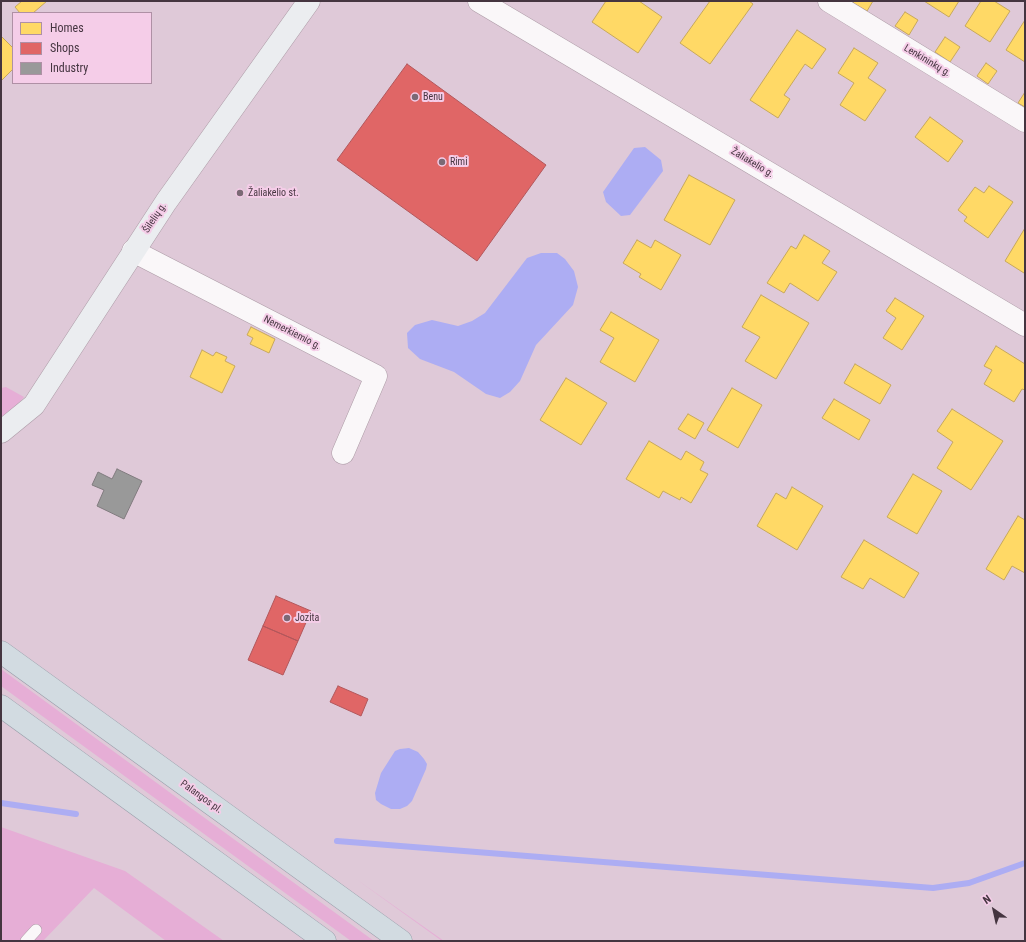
<!DOCTYPE html>
<meta charset="utf-8">
<style>
body{margin:0}
#map{position:relative;width:1026px;height:942px;overflow:hidden;background:#dfc9d8;font-family:"Roboto Condensed",sans-serif}
canvas{display:block}
.frame{position:absolute;inset:0;border:2px solid #453540;pointer-events:none}
.legend{position:absolute;left:12px;top:12px;width:140px;height:72px;box-sizing:border-box;background:#f5cde8;border:1px solid #af90a5;margin:0;padding:5px 7px;list-style:none;font-size:12px;color:#453540}
.legend li{display:flex;align-items:center;gap:8px;height:20px}
.legend b{width:20px;border:1px solid #af90a5}
.north{position:absolute;left:974px;top:890px;width:40px;height:40px;-webkit-text-stroke:3px #f5cde8;paint-order:stroke;rotate:326deg;font-size:11px;font-weight:700;line-height:16px;text-align:center;color:#453540}
.north::after{content:'';display:block;margin:auto;width:14px;height:18px;background:#453540;clip-path:polygon(50% 0,100% 100%,50% 72%,0 100%)}
</style>
<div id="map">
<canvas width="1026" height="942"></canvas>
<div class="frame"></div>
<ul class="legend">
<li><b style="height:11px;background:#ffd966"></b>Homes</li>
<li><b style="height:11px;background:#e06666"></b>Shops</li>
<li><b style="height:11px;background:#999"></b>Industry</li>
</ul>
<div class="north">N</div>
</div>
<script>
const c = document.querySelector('canvas').getContext('2d');
c.lineJoin = 'round';
function fillPath(path, color) { c.fillStyle = color; c.fill(path, 'evenodd'); }
const shape = rows => new Path2D(rows.map(r => 'M' + r).join(''));
function stroke(path, color, width, dash) { c.strokeStyle = color; c.lineWidth = width; c.lineCap = dash ? 'butt' : 'round'; c.setLineDash(dash || []); c.stroke(path); }
function write(font, color, halo, rows, align = 'center') {
  c.font = font + ' "Roboto Condensed",sans-serif'; c.lineWidth = 4; c.setLineDash([]); c.textBaseline = 'middle'; c.strokeStyle = halo; c.fillStyle = color; for (const [text, x, y, turn = 0] of rows) {
    c.save(); c.translate(x, y); c.rotate((+turn || 0) * Math.PI / 180); c.textAlign = isNaN(turn) ? turn : align; if (halo) c.strokeText(text, 0, 0); c.fillText(text, 0, 0); c.restore();
  }
}
fillPath(shape([
 [6,387,24,397,12,411,1,419,1,388],
 [1,669,191,808,374,941,351,941,1,686],
 [1,827,125,871,224,941,166,941,94,888,43,941,1,941],
 [356,879,444,941,442,941]
]), '#e6aed6');
fillPath(shape([
 [645,147,661,160,663,171,630,215,621,216,606,202,603,192,634,148],
 [541,253,557,253,565,259,574,271,578,287,573,305,536,345,520,381,510,392,500,398,486,394,454,372,420,359,408,348,407,333,415,325,432,320,458,326,472,321,485,313,527,258],
 [409,748,418,752,424,759,427,764,426,769,412,801,407,806,400,809,391,809,381,804,376,800,375,793,381,773,395,751,400,749]
]), '#adadf3');
const homes = shape([
 [22,1,47,1,33,13,20,13,15,7,22,1],
 [606,1,639,1,662,17,638,53,592,22,606,1],
 [710,1,749,1,753,4,710,64,680,43,710,1],
 [854,1,873,1,867,11,853,3,854,1],
 [924,1,959,1,949,17,924,1],
 [981,1,994,1,1010,11,990,42,965,26,981,1],
 [905,12,918,20,909,35,895,26,905,12],
 [1025,20,1025,62,1006,50,1025,20],
 [797,30,826,49,812,69,805,64,784,95,790,99,778,118,750,100,797,30],
 [1,36,13,48,13,69,1,81,1,36],
 [945,37,960,47,950,62,935,52,945,37],
 [854,48,878,63,868,78,886,90,865,121,840,105,854,83,838,73,854,48],
 [986,63,997,71,988,84,977,76,986,63],
 [1025,92,1025,107,1018,103,1025,92],
 [930,117,963,141,948,162,915,137,930,117],
 [689,175,735,200,710,245,664,220,689,175],
 [989,186,1013,202,988,238,964,221,967,217,958,210,975,187,984,193,989,186],
 [1025,228,1025,272,1024,273,1005,261,1025,228],
 [804,235,830,251,822,263,837,272,818,301,790,283,784,293,767,283,791,246,796,249,804,235],
 [637,240,651,248,655,240,681,255,661,290,639,277,641,274,623,263,637,240],
 [761,295,809,323,776,379,745,361,760,337,742,327,761,295],
 [895,298,924,316,902,350,883,338,896,318,886,311,895,298],
 [611,312,659,340,635,382,600,362,614,338,600,330,611,312],
 [251,327,275,339,269,353,250,344,253,338,247,335,251,327],
 [996,346,1025,364,1025,390,1022,389,1014,402,984,384,992,370,984,366,996,346],
 [202,350,213,356,216,352,227,357,225,361,235,366,222,393,190,377,202,350],
 [855,364,891,385,880,404,844,383,855,364],
 [566,378,607,403,581,445,540,420,566,378],
 [732,388,762,405,738,448,707,430,732,388],
 [834,399,870,420,859,440,822,418,834,399],
 [952,409,1003,441,971,490,937,468,953,442,937,431,952,409],
 [688,414,704,423,695,439,678,429,688,414],
 [649,441,681,460,686,451,704,462,700,470,708,474,691,503,681,497,680,500,663,491,659,498,626,479,649,441],
 [913,474,942,491,917,534,887,517,913,474],
 [792,487,823,506,797,550,757,526,776,493,786,499,792,487],
 [1018,516,1025,520,1025,573,1012,566,1004,580,986,569,1018,516],
 [864,540,919,573,904,598,870,578,863,589,841,577,864,540]
]);
fillPath(homes, '#ffd966');
stroke(homes, '#c7a85b', 1);
const shops = shape([
 [407,64,546,165,477,261,337,160,407,64],
 [276,596,311,611,298,641,263,626,276,596],
 [263,626,298,641,283,675,248,660,263,626],
 [338,686,368,699,361,716,330,702,338,686]
]);
fillPath(shops, '#e06666');
stroke(shops, '#b2575b', 1);
const industry = shape([
 [117,469,142,481,124,519,97,506,104,490,92,485,98,472,112,479,117,469]
]);
fillPath(industry, '#999');
stroke(industry, '#807b7e', 1);
stroke(shape([
 [1,803,76,814],
 [337,841,933,888,969,883,1025,863]
]), '#adadf3', 6);
const service = shape([
 [26,941,36,930]
]);
const minor = shape([
 [479,1,1025,325],
 [829,1,1025,121],
 [133,251,376,376,343,453]
]);
const secondary = shape([
 [1,432,34,405,166,202,309,1]
]);
const trunk = shape([
 [1,652,401,941],
 [1,706,325,941]
]);
stroke(service, '#ac9ba6', 12);
stroke(minor, '#ac9ba6', 23);
stroke(secondary, '#ac9ba6', 23);
stroke(trunk, '#979ea9', 23);
stroke(service, '#faf7f9', 11);
stroke(minor, '#faf7f9', 22);
stroke(secondary, '#ebedf0', 22);
stroke(trunk, '#d2dbe1', 22);
for (const [x, y, r, color] of [
 [415,97,4,"#7b6975"],
 [442,162,4,"#7b6975"],
 [240,193,4,"#7b6975"],
 [287,618,4,"#7b6975"]
]) { const dot = new Path2D(); dot.arc(x, y, r, 0, 2 * Math.PI); c.fillStyle = color; c.fill(dot); stroke(dot, '#f5cde8', 1.5); }
write('10px', '#453540', '#f5cde8', [
 ["Lenkininkų g.",927,61,31],
 ["Žaliakelio g.",752,163,31],
 ["Šilelių g.",155,218,-56],
 ["Nemerkiemio g.",292,333,27],
 ["Palangos pl.",201,797,36]
]);
write('10px', '#453540', '#f5cde8', [
 ["Benu",423,97],
 ["Rimi",450,162],
 ["Žaliakelio st.",248,193],
 ["Jozita",295,618]
], 'left');
</script>
